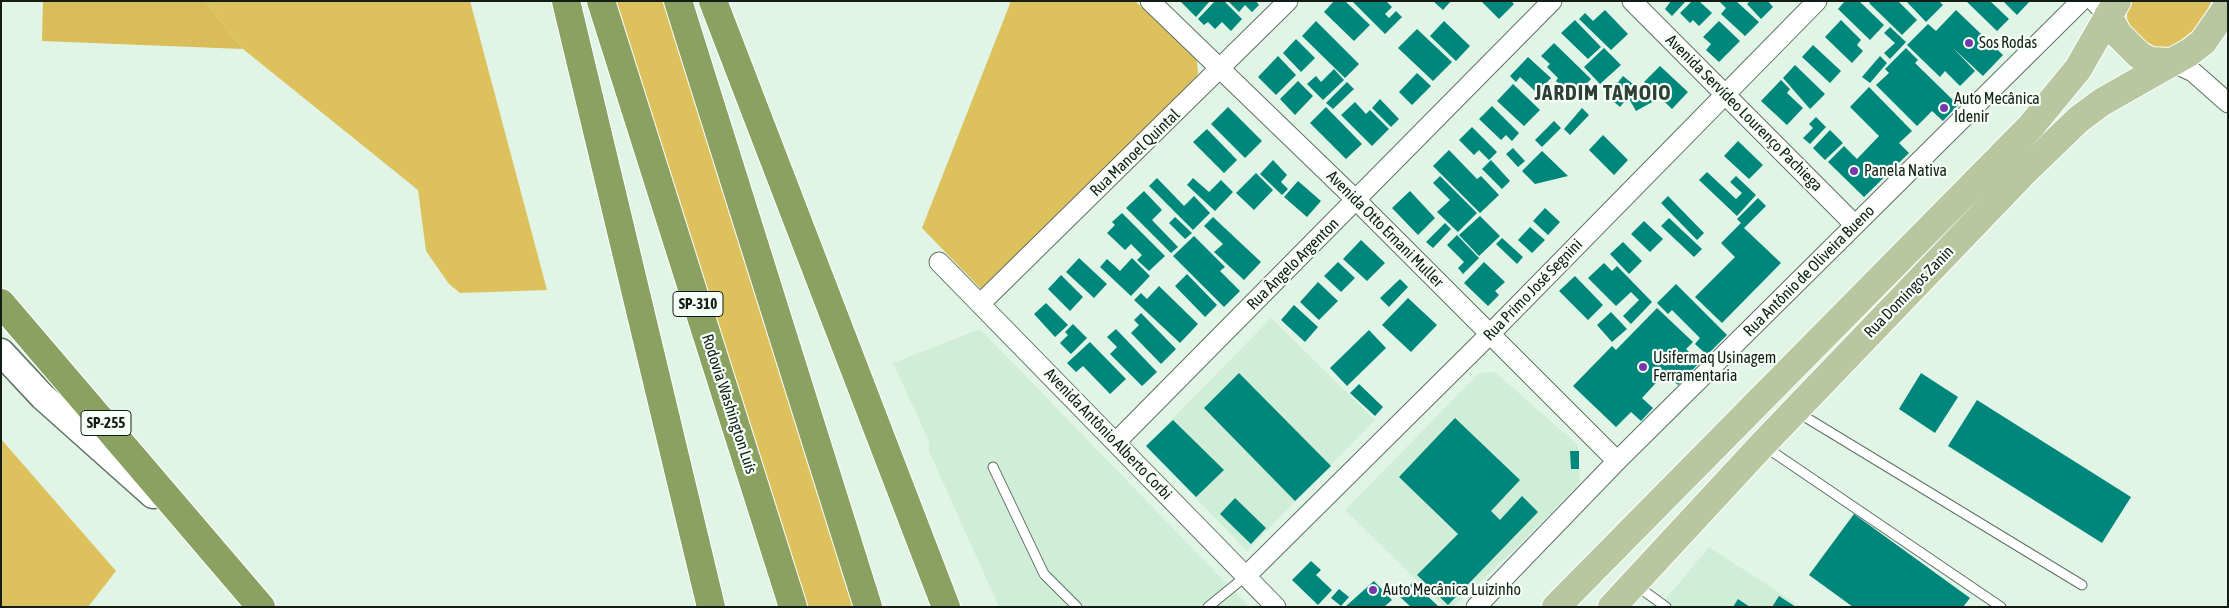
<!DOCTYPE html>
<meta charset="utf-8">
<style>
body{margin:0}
#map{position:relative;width:2229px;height:608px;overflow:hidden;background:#e0f5e6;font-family:"Asap Condensed",sans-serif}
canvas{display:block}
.frame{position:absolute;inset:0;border:2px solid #141c16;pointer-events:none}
</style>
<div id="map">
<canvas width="2229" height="608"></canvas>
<div class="frame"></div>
</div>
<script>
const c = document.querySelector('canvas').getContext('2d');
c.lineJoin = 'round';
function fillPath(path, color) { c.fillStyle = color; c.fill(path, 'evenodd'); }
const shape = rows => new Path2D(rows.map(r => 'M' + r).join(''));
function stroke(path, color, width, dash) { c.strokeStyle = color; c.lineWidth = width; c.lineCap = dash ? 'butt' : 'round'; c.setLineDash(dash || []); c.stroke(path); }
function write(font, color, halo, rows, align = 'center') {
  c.font = font + ' "Asap Condensed",sans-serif'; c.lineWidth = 4.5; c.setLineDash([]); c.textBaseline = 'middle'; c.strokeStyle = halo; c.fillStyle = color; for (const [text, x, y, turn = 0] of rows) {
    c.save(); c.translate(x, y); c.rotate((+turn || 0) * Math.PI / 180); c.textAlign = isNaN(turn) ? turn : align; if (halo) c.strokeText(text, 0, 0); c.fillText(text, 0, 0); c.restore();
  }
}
fillPath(shape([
 [1271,318,1375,420,1247,551,1146,446],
 [980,329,1229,586,1250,607,999,607,929,451,929,441,893,363],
 [1490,372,1496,373,1578,445,1580,483,1513,551,1453,607,1444,607,1345,510,1479,373],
 [1709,547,1801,607,1659,607]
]), '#d0edd8');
fillPath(shape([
 [205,1,470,1,547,290,460,293,449,284,426,251,418,190,243,49],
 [612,1,670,1,858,607,803,607],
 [1011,1,1135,1,1193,55,1197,61,1198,73,1196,79,982,290,922,228],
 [2127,1,2211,1,2211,2,2200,26,2184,42,2164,50,2149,47,2133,32,2127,19],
 [1,439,116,571,88,607,1,607]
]), '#ddc15d');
fillPath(shape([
 [43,1,205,1,243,49,42,41]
]), '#d9bd58');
fillPath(shape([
 [1180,1,1210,1,1196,17],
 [1215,1,1224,1,1242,19,1231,31,1222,22,1215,29,1208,22,1204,25,1198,19],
 [1228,1,1256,1,1259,5,1252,12,1245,5,1239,12],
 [1334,1,1345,1,1370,25,1354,41,1324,12],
 [1352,1,1386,1,1392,7,1385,14,1389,18,1396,11,1402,17,1385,34],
 [1433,1,1451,1,1443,10],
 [1481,1,1511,1,1514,4,1499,19],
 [1671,1,1686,1,1672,16,1665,9],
 [1692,1,1699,1,1712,13,1699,26,1693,20,1690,23,1680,13],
 [1719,1,1736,1,1759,22,1745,36,1721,14,1726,8],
 [1750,1,1768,1,1773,7,1761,19,1747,4],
 [1845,1,1859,1,1884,25,1870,40,1838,9],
 [1871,1,1898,1,1917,20,1902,35,1869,3],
 [1906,1,1939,1,1943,5,1926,22],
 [1966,1,1990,1,2009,19,1997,31],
 [2003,1,2030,1,2017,15],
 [1605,10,1628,34,1611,50,1579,19,1585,13,1593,21],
 [1956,10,2003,55,1983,76,1953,48,1975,71,1960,86,1945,71,1940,77,1907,45,1928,24,1936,31],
 [1575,20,1601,47,1588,59,1561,33],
 [1841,20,1861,40,1857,45,1863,51,1852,63,1825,37],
 [1316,21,1359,64,1345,78,1302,36],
 [1444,21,1470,46,1456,61,1430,36],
 [1719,21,1740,41,1719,62,1706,50,1711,44,1703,37],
 [1890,27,1906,42,1890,59,1884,53,1895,43,1884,33],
 [1417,29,1452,62,1433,81,1398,48],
 [1296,39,1315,58,1301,72,1283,53],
 [1554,43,1591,79,1573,98,1556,81,1558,78,1547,67,1550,64,1541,56],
 [1813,45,1841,71,1830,83,1802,57],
 [1604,48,1621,65,1600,84,1584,67],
 [1906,48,1918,60,1915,63,1958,105,1943,121,1932,111,1917,126,1876,85,1889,73,1885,69],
 [1278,56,1296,75,1276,95,1258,77],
 [1880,56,1887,63,1870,83,1862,77],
 [1528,57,1551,78,1537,93,1520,77,1516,82,1510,76],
 [1795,65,1825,94,1810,109,1783,78],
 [1660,66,1688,92,1672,109,1644,82],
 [1334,69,1344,80,1323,100,1307,84,1316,76,1321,82],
 [1417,73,1431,86,1412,105,1399,92],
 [1623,76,1654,101,1636,111,1628,97,1620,107,1607,96],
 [1781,80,1790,89,1787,93,1803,108,1787,125,1761,101],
 [1298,81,1313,96,1295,115,1280,99],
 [1347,82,1354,89,1333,109,1326,103],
 [1513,84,1540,110,1524,126,1497,101],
 [1869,87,1912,131,1899,143,1909,153,1864,197,1828,162,1844,146,1857,159,1879,136,1850,107],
 [1380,99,1399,119,1391,127,1372,108],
 [1355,102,1366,114,1370,110,1389,129,1372,146,1341,115],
 [1492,106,1519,133,1512,141,1506,135,1501,140,1479,119],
 [1228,107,1262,141,1245,158,1211,124],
 [1326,107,1362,144,1346,159,1310,123],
 [1582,108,1589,115,1570,135,1564,129],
 [1816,117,1826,127,1810,144,1803,138,1813,128,1809,124],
 [1554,121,1561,128,1542,147,1535,140],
 [1472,127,1497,152,1489,160,1479,150,1474,155,1459,140],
 [1207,129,1237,160,1224,173,1193,142],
 [1830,130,1843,143,1825,160,1813,148],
 [1603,135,1628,160,1614,175,1589,150],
 [1738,141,1763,165,1749,179,1724,156],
 [1513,148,1525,161,1518,167,1506,154],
 [1449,150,1477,179,1481,176,1499,195,1480,213,1433,166],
 [1542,151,1568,176,1535,184,1522,171],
 [1273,160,1287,175,1281,182,1288,189,1282,195,1260,174],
 [1491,160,1510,181,1502,189,1482,169],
 [1707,172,1736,199,1742,193,1730,182,1736,176,1756,195,1737,216,1699,180],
 [1256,173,1273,190,1254,210,1236,193],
 [1440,176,1477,213,1458,232,1437,212,1450,200,1433,183],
 [1157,178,1184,206,1194,196,1210,213,1193,230,1149,186],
 [1193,178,1209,192,1221,180,1233,192,1215,211,1187,185],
 [1298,181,1321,201,1307,217,1284,197],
 [1144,191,1162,210,1152,220,1178,247,1171,253,1126,208],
 [1410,191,1435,218,1418,235,1392,208],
 [1668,196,1704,233,1697,240,1661,203],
 [1758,198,1766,206,1744,228,1781,263,1722,323,1695,297,1735,257,1721,243,1741,223,1737,219],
 [1545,208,1560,222,1548,235,1533,221],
 [1122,213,1165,256,1149,271,1137,260,1142,255,1131,244,1125,250,1107,233,1115,225,1112,222],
 [1480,216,1500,236,1479,256,1459,235],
 [1175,217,1192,233,1185,239,1169,223],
 [1213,217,1261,262,1244,280,1214,252,1223,244,1204,226],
 [1669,218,1702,249,1694,257,1661,226],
 [1644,221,1663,239,1650,252,1631,234],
 [1445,223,1451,229,1433,248,1426,242],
 [1530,227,1545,240,1532,253,1518,240],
 [1457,235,1479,258,1463,274,1458,268,1464,262,1447,245],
 [1194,236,1225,267,1220,271,1240,291,1224,307,1173,256],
 [1502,238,1523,257,1517,264,1496,244],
 [1361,240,1385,263,1367,281,1343,259],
 [1623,242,1642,261,1629,274,1610,254],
 [1079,258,1107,284,1094,298,1066,272],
 [1132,258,1150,276,1131,296,1100,267,1107,259,1120,271],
 [1338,262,1355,278,1341,292,1324,276],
 [1484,262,1505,282,1495,291,1499,295,1488,306,1464,283],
 [1604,263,1612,271,1617,266,1652,302,1631,324,1623,316,1639,300,1631,292,1616,306,1588,278],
 [1187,274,1217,305,1205,317,1175,286],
 [1061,275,1083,297,1070,311,1048,289],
 [1575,276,1603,305,1588,320,1559,291],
 [1400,279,1408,287,1389,307,1380,298],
 [1318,282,1338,301,1319,320,1300,302],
 [1676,284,1727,335,1707,355,1695,344,1700,338,1672,310,1668,314,1657,303],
 [1159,286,1198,324,1180,343,1134,300,1141,293,1147,299],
 [1408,298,1437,325,1411,352,1382,325],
 [1046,303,1068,325,1055,337,1034,314],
 [1294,305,1318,327,1305,342,1281,320],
 [1657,308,1693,342,1686,349,1700,362,1678,385,1665,373,1642,398,1653,408,1641,421,1631,412,1616,427,1573,386,1612,346,1616,350],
 [1611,312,1627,329,1612,342,1597,325],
 [1141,313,1176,349,1161,364,1131,333,1139,325,1134,320],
 [1073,324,1087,338,1071,354,1060,343,1068,335,1065,332],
 [1116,329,1157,372,1142,386,1110,354,1117,347,1107,337],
 [1369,330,1386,348,1347,386,1330,368],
 [1090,342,1126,379,1110,394,1083,366,1076,372,1067,363],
 [1239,373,1331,466,1295,501,1204,408],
 [1921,373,1958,397,1935,433,1899,409],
 [1359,384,1383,407,1375,416,1350,393],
 [1977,400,2131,497,2102,543,1948,446],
 [1455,418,1520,480,1491,511,1500,520,1522,496,1538,512,1448,605,1417,575,1458,534,1399,477],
 [1173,420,1224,470,1196,497,1146,446],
 [1570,451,1579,451,1579,469,1571,469],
 [1235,498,1266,528,1251,544,1220,514],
 [1854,514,1970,598,1963,607,1853,607,1809,575],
 [1311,561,1321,570,1316,575,1332,590,1318,605,1292,580],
 [1374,581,1392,600,1384,607,1345,607],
 [1413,582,1439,607,1411,607,1400,597],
 [1339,589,1349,597,1341,606,1331,598],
 [1779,596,1796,607,1772,607],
 [1738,599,1750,607,1733,607]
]), '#00877c');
const lane = shape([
 [1797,412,2082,585],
 [1764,446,2001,607],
 [993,467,1044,574,1077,607],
 [1637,586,1666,607],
 [1208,607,1246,576]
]);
const street = shape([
 [1150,1,1356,200,1617,461],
 [1632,1,1855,225],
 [2094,1,2108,16],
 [2172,62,2193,72,2228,103],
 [939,262,1276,607],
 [980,304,1288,1],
 [1117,441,1552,1],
 [1246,576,1491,333,1817,1],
 [1476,607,1617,461,2081,1]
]);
const secondary = shape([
 [1,352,43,397,153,495]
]);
const primary = shape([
 [2108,16,2118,34,2139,55,2150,61,2172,62],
 [1556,607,2031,126,2078,69,2117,1],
 [1612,607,1762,445,2023,173,2079,119,2102,102,2190,52,2203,42,2228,6]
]);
const highway = shape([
 [566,1,711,607],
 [601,1,793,607],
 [678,1,868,607],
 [713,1,946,607],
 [1,303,261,607]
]);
stroke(lane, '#5f7164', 11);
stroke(street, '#5f7164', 21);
stroke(secondary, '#5f7164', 29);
stroke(primary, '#fff', 30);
stroke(highway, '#fff', 30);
stroke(lane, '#fff', 9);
stroke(street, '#fff', 19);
stroke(secondary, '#fff', 26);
stroke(primary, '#b9c7a0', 28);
stroke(highway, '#8ba161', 28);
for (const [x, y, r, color] of [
 [1969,43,5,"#7538ad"],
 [1944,108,5,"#7538ad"],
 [1854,171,5,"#7538ad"],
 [1643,367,5,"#7538ad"],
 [1373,590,5,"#7538ad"]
]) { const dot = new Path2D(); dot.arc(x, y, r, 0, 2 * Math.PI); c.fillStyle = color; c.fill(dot); stroke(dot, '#f6fff8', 2); }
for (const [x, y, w] of [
 [698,304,50],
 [106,423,50]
]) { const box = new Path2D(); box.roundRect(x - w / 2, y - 12.5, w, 25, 4); c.fillStyle = '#f6fff8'; c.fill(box); stroke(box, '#141c16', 1); }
write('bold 15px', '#141c16', null, [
 ["SP-310",698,304],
 ["SP-255",106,423]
]);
write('16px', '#141c16', '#f6fff8', [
 ["Sos Rodas",1979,43],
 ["Auto Mecânica",1954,99],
 ["Idenir",1954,117],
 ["Panela Nativa",1864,171],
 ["Usifermaq Usinagem",1653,358],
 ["Ferramentaria",1653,376],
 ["Auto Mecânica Luizinho",1383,590]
], 'left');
write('16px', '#141c16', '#f6fff8', [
 ["Avenida Servídeo Lourenço Pachiega",1744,113,45],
 ["Rua Manoel Quintal",1135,153,-44],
 ["Avenida Otto Ernani Muller",1385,229,45],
 ["Rua Ângelo Argenton",1293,264,-45],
 ["Rua Antônio de Oliveira Bueno",1809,271,-45],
 ["Rua Primo José Segnini",1533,290,-46],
 ["Rua Domingos Zanin",1909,292,-46],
 ["Rodovia Washington Luís",729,404,72],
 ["Avenida Antônio Alberto Corbi",1108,434,46]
]);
c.letterSpacing = '1px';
write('bold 21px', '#2e4034', '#f6fff8', [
 ["JARDIM TAMOIO",1603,93]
]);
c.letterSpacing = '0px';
</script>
